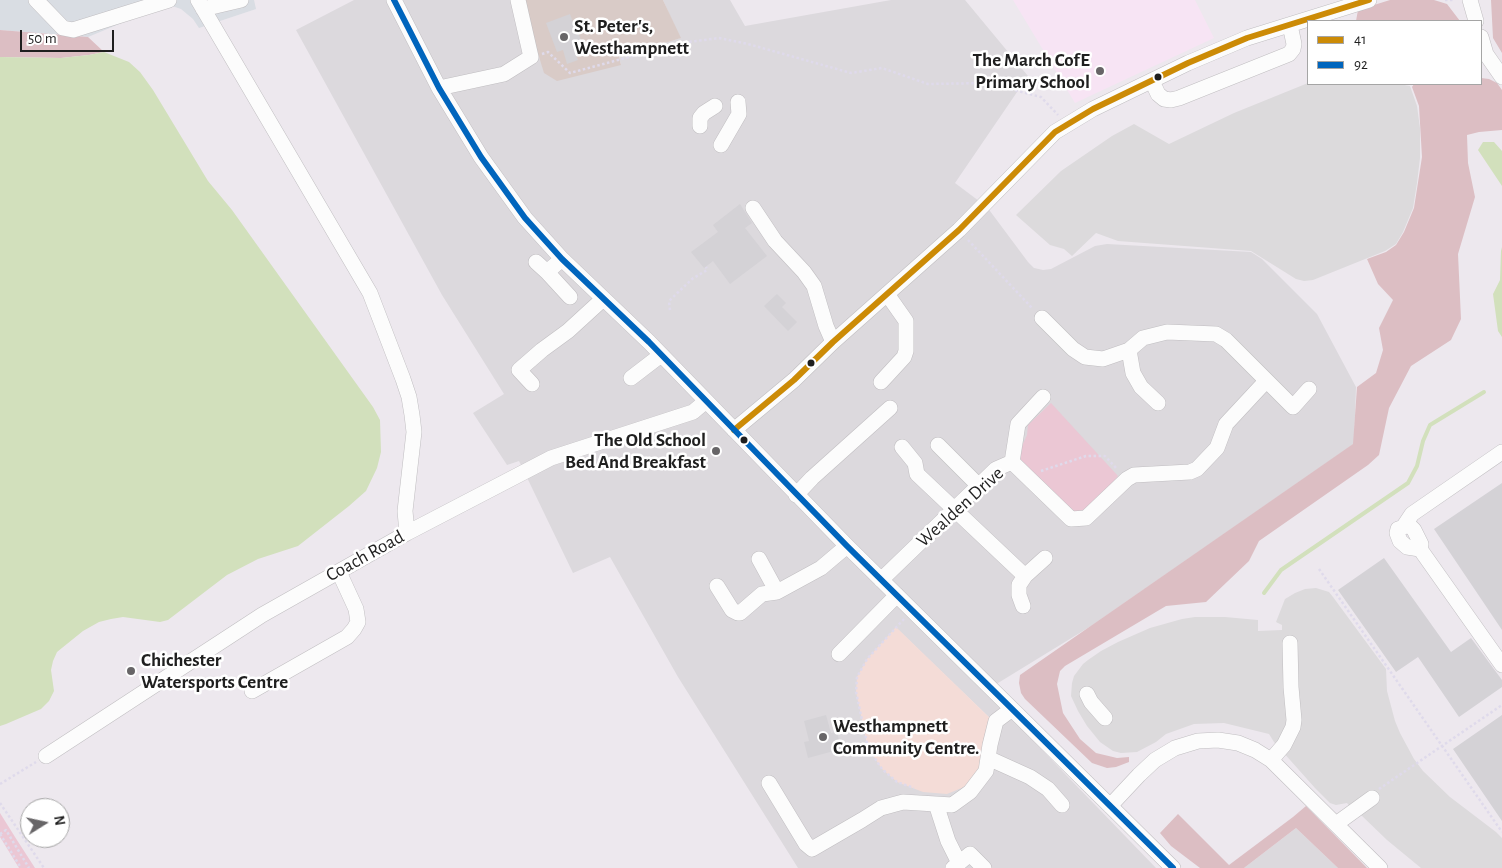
<!DOCTYPE html>
<style>
body{margin:0}
#map{position:relative;width:1502px;height:868px;overflow:hidden;background:#ede8ee;font-family:"Alegreya Sans",sans-serif}
canvas{display:block}
.legend{position:absolute;left:1307px;top:20px;width:175px;height:65px;box-sizing:border-box;background:#fff;border:1px solid #a5a5a5;margin:0;padding:6px 9px;list-style:none;font-size:15px;color:#1f1f1f}
.legend li{display:flex;align-items:center;gap:10px;height:25px}
.legend b{width:25px;border:1px solid #a5a5a5}
.north{position:absolute;left:20px;top:798px;width:50px;height:50px;box-sizing:border-box;background:#fff;border:1px solid #a5a5a5;border-radius:50%;rotate:80deg;font-size:14px;font-weight:700;line-height:20px;text-align:center;color:#1f1f1f}
.north::after{content:'';display:block;margin:auto;width:18px;height:22px;background:#676567;clip-path:polygon(50% 0,100% 100%,50% 72%,0 100%)}
.scale{position:absolute;left:20px;top:30px;width:94px;height:22px;box-sizing:border-box;border:2px solid #1f1f1f;border-top:0;padding-left:6px;font-size:15px;line-height:18px;white-space:nowrap;color:#1f1f1f;-webkit-text-stroke:4px #fff;paint-order:stroke}
</style>
<div id="map">
<canvas width="1502" height="868"></canvas>
<ul class="legend">
<li><b style="height:6px;background:#cc8b06"></b>41</li>
<li><b style="height:6px;background:#0065bd"></b>92</li>
</ul>
<div class="north">N</div>
<div class="scale">50 m</div>
</div>
<script>
const c = document.querySelector('canvas').getContext('2d');
c.lineJoin = 'round';
function fillPath(path, color) { c.fillStyle = color; c.fill(path, 'evenodd'); }
const shape = rows => new Path2D(rows.map(r => 'M' + r).join(''));
function stroke(path, color, width, dash) { c.strokeStyle = color; c.lineWidth = width; c.lineCap = dash ? 'butt' : 'round'; c.setLineDash(dash || []); c.stroke(path); }
function write(font, color, halo, rows, align = 'center') {
  c.font = font + ' "Alegreya Sans",sans-serif'; c.lineWidth = 5; c.setLineDash([]); c.textBaseline = 'middle'; c.strokeStyle = halo; c.fillStyle = color; for (const [text, x, y, turn = 0] of rows) {
    c.save(); c.translate(x, y); c.rotate((+turn || 0) * Math.PI / 180); c.textAlign = isNaN(turn) ? turn : align; if (halo) c.strokeText(text, 0, 0); c.fillText(text, 0, 0); c.restore();
  }
}
fillPath(shape([
 [354,0,523,0,621,65,619,57,680,38,663,0,730,0,745,26,891,0,965,0,1028,76,955,183,987,207,1028,262,1034,268,1043,270,1051,269,1095,246,1107,244,1251,252,1262,259,1317,314,1356,387,1354,444,1091,626,985,691,1156,868,798,868,678,677,610,557,573,573,519,461,507,465,473,413,504,394,442,295,296,30],
 [896,628,993,721,868,748,863,721],
 [1296,828,1338,868,1244,868]
]), '#dcd9dd');
fillPath(shape([
 [0,0,254,0,256,9,199,28,193,19,181,9,172,6,160,7,88,37,0,30]
]), '#d9dde3');
fillPath(shape([
 [1013,0,1195,0,1214,38,1075,103]
]), '#f7e4f4');
fillPath(shape([
 [1051,403,1118,476,1091,509,1075,512,1021,464,1018,455,1027,435,1028,425],
 [0,813,15,837,35,868,19,868,0,837]
]), '#ebc7d4');
fillPath(shape([
 [1390,0,1434,0,1447,4,1460,21,1356,21,1358,10],
 [1491,0,1502,0,1502,53,1493,38],
 [0,30,88,37,104,52,89,55,61,58,0,57],
 [1481,78,1489,79,1497,83,1502,90,1502,130,1479,132,1467,135,1468,163,1475,197,1458,254,1461,319,1451,340,1411,366,1389,408,1379,455,1368,465,1259,541,1249,561,1206,602,1166,606,1065,666,1060,671,1057,684,1063,713,1080,739,1096,753,1117,758,1129,757,1129,762,1116,767,1107,768,1092,763,1025,699,1021,693,1019,683,1020,675,1353,444,1357,387,1376,373,1383,350,1379,328,1393,300,1378,284,1367,259,1386,252,1396,245,1404,232,1414,208,1422,157,1419,106,1412,87,1414,84,1444,84,1445,85,1449,84,1481,84],
 [1306,806,1367,868,1338,868,1296,828,1244,868,1200,868,1171,846,1160,833,1178,814,1229,865,1293,817]
]), '#dcbec3');
fillPath(shape([
 [524,0,663,0,681,38,619,57,621,65,557,81,544,73,523,4]
]), '#d9cbc7');
fillPath(shape([
 [896,627,993,721,983,764,975,777,964,787,947,794,923,792,897,782,882,769,868,748,856,692,857,677,867,659]
]), '#f4dcd7');
fillPath(shape([
 [1308,83,1308,84,1399,84,1410,86,1417,106,1420,128,1420,158,1417,183,1413,208,1403,232,1396,244,1385,251,1313,280,1304,281,1296,279,1251,251,1118,241,1096,233,1072,256,1064,249,1050,245,1016,215,1061,171,1112,136,1134,124,1169,144,1234,113],
 [1316,588,1329,592,1333,597,1386,669,1387,691,1395,721,1400,733,1414,759,1423,771,1450,797,1496,832,1502,838,1502,868,1421,868,1387,840,1361,815,1358,817,1347,803,1336,805,1330,803,1315,788,1274,742,1269,734,1224,723,1194,724,1166,734,1156,742,1137,752,1121,753,1113,751,1100,742,1087,726,1078,711,1071,696,1072,683,1074,676,1083,664,1088,660,1101,651,1118,642,1150,628,1182,619,1195,617,1225,617,1258,620,1258,631,1282,630,1282,625,1276,622,1285,599,1295,593,1305,589]
]), '#dcdadc');
fillPath(shape([
 [104,52,129,62,140,72,153,90,208,181,232,210,373,407,380,420,381,452,377,468,366,491,349,506,298,546,258,559,227,575,168,620,160,622,123,617,111,619,99,622,83,631,57,652,53,661,51,670,54,691,49,701,41,709,6,724,0,726,0,57,61,58,89,55],
 [1483,142,1494,142,1502,151,1502,186,1478,150],
 [1502,247,1502,337,1498,331,1493,294,1500,280,1501,251]
]), '#d2e0bc');
stroke(shape([
 [1264,593,1281,570,1408,483,1417,466,1423,441,1430,425,1484,392]
]), '#d2e0bc', 4);
fillPath(shape([
 [570,14,573,22,581,19,584,29,578,32,582,43,576,45,579,54,576,55,578,60,567,64,563,50,557,52,546,23],
 [740,204,752,223,745,228,767,256,730,284,713,261,704,268,691,252,718,232,713,225],
 [777,294,786,303,782,307,797,322,788,331,764,306],
 [1502,483,1502,630,1434,529],
 [1384,558,1451,652,1471,638,1502,680,1502,687,1459,717,1418,657,1396,672,1338,590],
 [826,715,831,733,837,732,841,749,808,758,804,742,809,741,804,721],
 [1502,715,1502,821,1453,749]
]), '#d4d2d6');
const minor = shape([
 [36,0,63,28,73,30,169,0],
 [198,0,370,293,403,379,409,397,412,415,414,432,405,511,407,533],
 [394,0,439,88,481,157,525,218,562,259,649,342,847,546,1173,868],
 [1470,0,1476,21],
 [203,9,241,0],
 [1481,37,1486,54,1502,77],
 [1152,81,1158,94,1164,99,1171,100,1179,98,1289,54,1293,49,1294,44,1290,25],
 [439,88,504,74,531,57,518,0],
 [700,126,700,118,704,113,715,106],
 [721,145,739,114,738,102],
 [753,208,775,241,804,272,814,286,826,326,833,342],
 [562,259,547,272,570,297],
 [536,262,547,272],
 [1042,318,1073,349,1085,357,1103,359,1129,350,1143,338,1167,332,1216,334,1226,340,1293,407,1309,389],
 [1129,350,1133,373,1141,387,1158,403],
 [631,378,661,355],
 [881,382,904,357,906,351,906,321,887,294],
 [532,384,519,370,542,350,568,331,603,299],
 [734,430,794,380,833,342,959,230,1055,132,1093,109,1188,63,1247,38,1369,0],
 [938,445,978,485],
 [902,447,915,463,917,474,1025,576],
 [1012,462,1071,519,1086,518,1127,479,1134,475,1190,472,1197,469,1217,448,1226,424,1266,381],
 [1012,462,1018,424,1043,397],
 [796,495,812,478,890,408],
 [1404,526,1412,514,1502,452],
 [1420,549,1407,547,1400,541,1397,533,1398,529,1409,525,1414,530,1421,544,1420,549,1502,665],
 [759,559,777,592],
 [881,580,996,469,1012,462],
 [717,586,732,610,738,613,740,613,762,594,777,592,821,568,847,546],
 [1023,606,1019,595,1019,585,1025,576,1045,558],
 [839,654,897,595],
 [252,691,347,637,354,629,358,622,356,609,339,572],
 [1087,694,1091,702,1105,718],
 [46,756,262,615,407,533,551,458,693,412,706,401],
 [988,758,1030,777,1048,789,1062,805],
 [1271,760,1284,745,1293,727,1294,720,1291,687,1290,643],
 [769,783,806,844,812,849,862,820,881,808,903,802,952,805,970,792,986,771,990,745,996,721,1012,709],
 [936,804,948,841,959,863],
 [1110,806,1139,775,1155,760,1175,748,1198,741,1218,740,1238,743,1255,750,1271,760,1380,868],
 [1336,824,1372,798],
 [953,868,970,854,984,868]
]);
stroke(minor, '#c0bec1', 16);
stroke(shape([
 [1445,0,1455,0],
 [542,54,548,52,570,73,681,43,719,38,748,44,851,73,882,68,928,84,987,83,1041,97,1058,115],
 [968,240,1033,309],
 [670,310,669,301,692,279,707,270,706,267],
 [1041,471,1086,456,1105,456,1117,469],
 [1319,569,1502,832],
 [904,619,867,659,857,677,856,692,868,748,882,769,897,782,914,788],
 [0,784,36,762],
 [1379,789,1502,705],
 [0,803,44,868],
 [0,834,6,830,29,868],
 [0,834,21,868]
]), '#dfdaeb', 2.5, [2.5, 2.5]);
stroke(minor, '#fcfcfc', 15);
stroke(shape([
 [734,430,794,380,833,342,959,230,1055,132,1093,109,1188,63,1247,38,1369,0]
]), '#cc8b06', 6);
stroke(shape([
 [394,0,439,88,481,157,525,218,562,259,649,342,847,546,1173,868]
]), '#0065bd', 6);
for (const [x, y, r, color] of [
 [564,37,5,"#676567"],
 [1100,71,5,"#676567"],
 [1158,77,4.5,"#1f1f1f"],
 [811,363,4.5,"#1f1f1f"],
 [744,440,4.5,"#1f1f1f"],
 [716,451,5,"#676567"],
 [131,671,5,"#676567"],
 [823,737,5,"#676567"]
]) { const dot = new Path2D(); dot.arc(x, y, r, 0, 2 * Math.PI); c.fillStyle = color; c.fill(dot); stroke(dot, '#fff', 2); }
write('bold 19px', '#1f1f1f', '#fff', [
 ["St. Peter's,",574,26],
 ["Westhampnett",574,48],
 ["The March CofE",1090,60,"right"],
 ["Primary School",1090,82,"right"],
 ["The Old School",706,440,"right"],
 ["Bed And Breakfast",706,462,"right"],
 ["Chichester",141,660],
 ["Watersports Centre",141,682],
 ["Westhampnett",833,726],
 ["Community Centre.",833,748]
], 'left');
write('19px', '#1f1f1f', '#fff', [
 ["Wealden Drive",960,507,-42],
 ["Coach Road",365,556,-29]
]);
</script>
